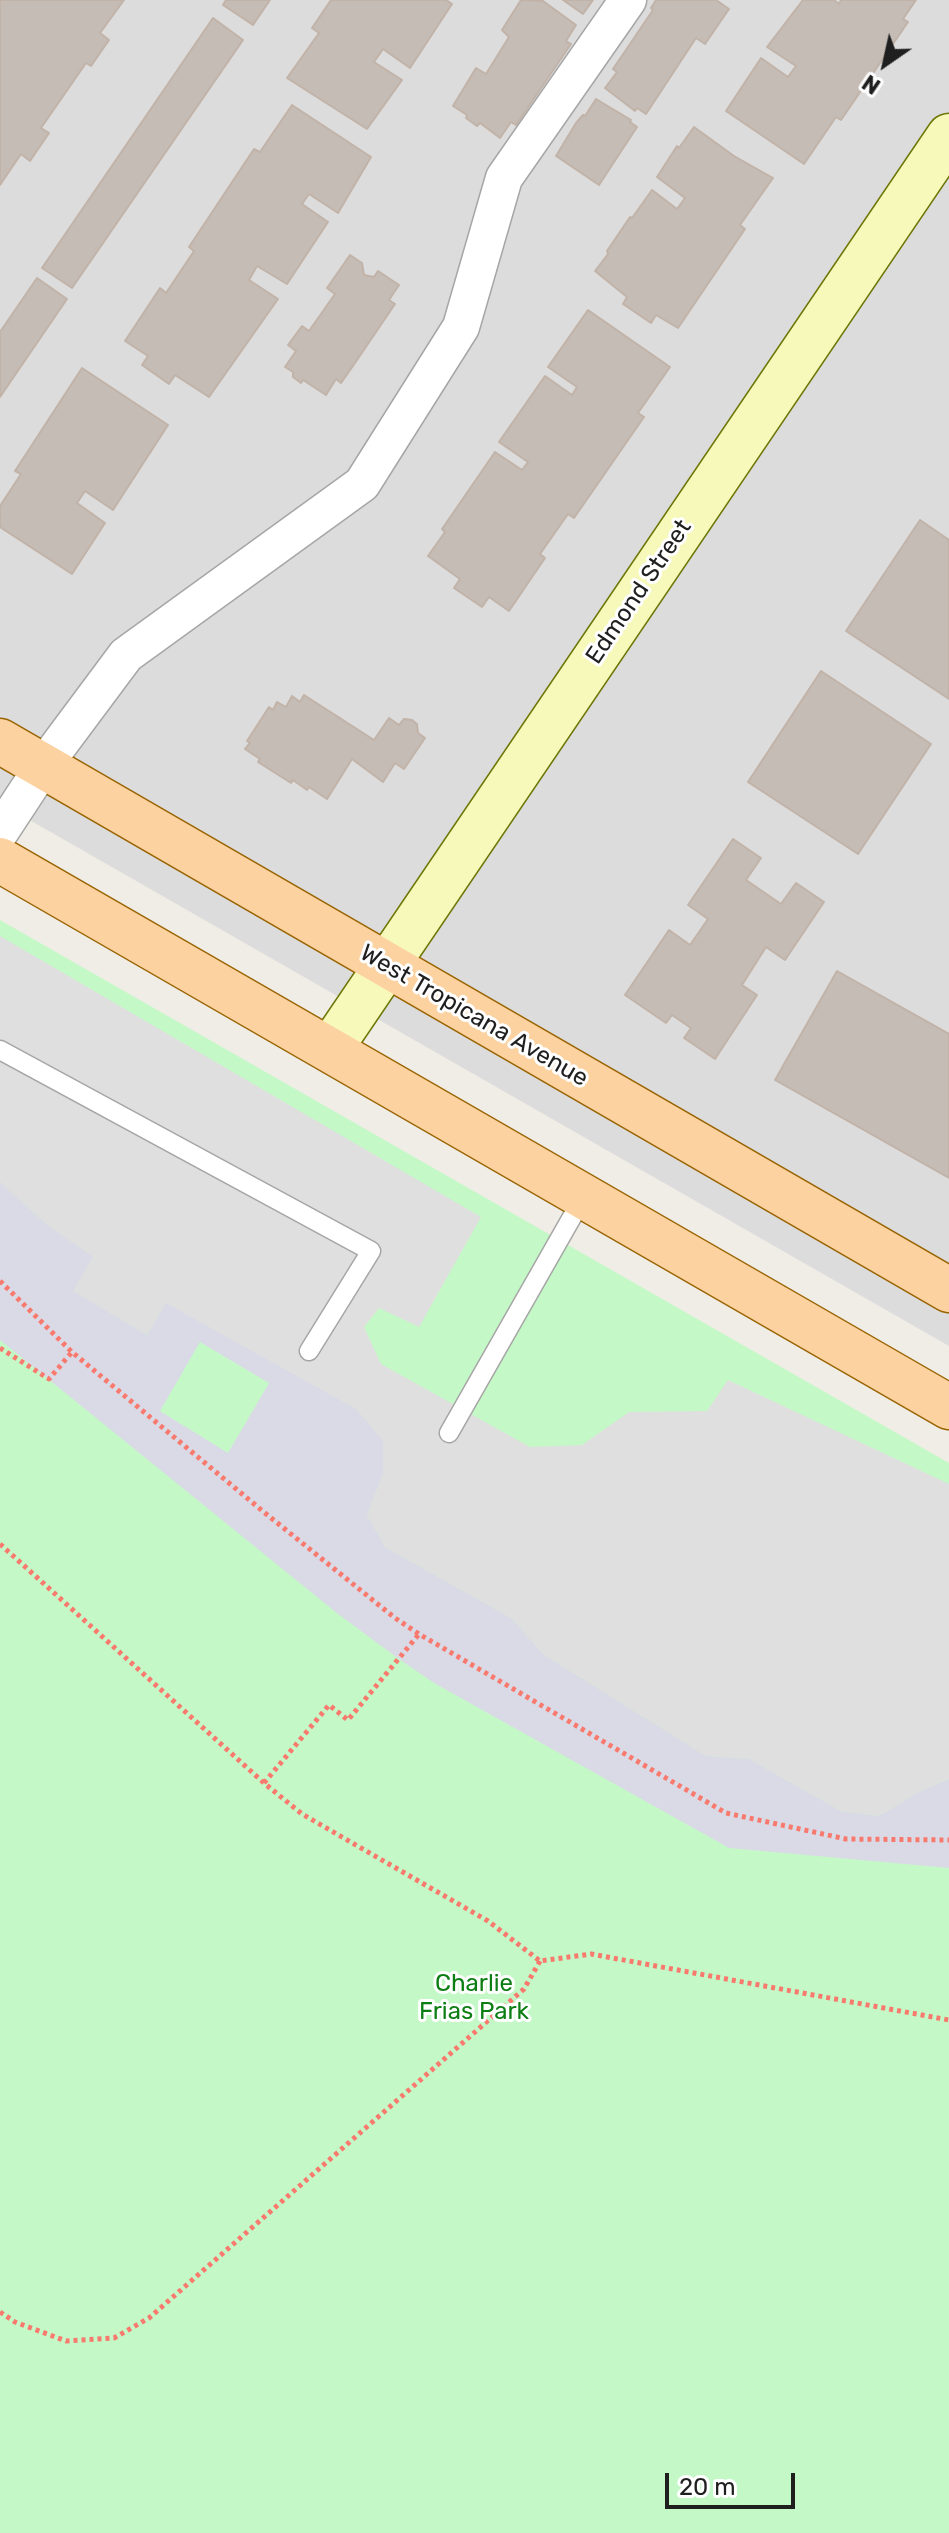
<!DOCTYPE html>
<style>
body{margin:0}
#map{position:relative;width:949px;height:2533px;overflow:hidden;background:#f0ece6;font-family:Rubik,sans-serif}
canvas{display:block}
.north{position:absolute;left:845px;top:24px;width:80px;height:80px;-webkit-text-stroke:6px #fff;paint-order:stroke;rotate:214deg;font-size:22px;font-weight:700;line-height:32px;text-align:center;color:#1f1f1f}
.north::after{content:'';display:block;margin:auto;width:28px;height:36px;background:#1f1f1f;clip-path:polygon(50% 0,100% 100%,50% 72%,0 100%)}
.scale{position:absolute;left:665px;top:2473px;width:130px;height:36px;box-sizing:border-box;border:4px solid #1f1f1f;border-top:0;padding-left:10px;font-size:24px;line-height:28px;white-space:nowrap;color:#1f1f1f;-webkit-text-stroke:6px #fff;paint-order:stroke}
</style>
<div id="map">
<canvas width="949" height="2533"></canvas>
<div class="north">N</div>
<div class="scale">20 m</div>
</div>
<script>
const c = document.querySelector('canvas').getContext('2d');
c.lineJoin = 'round';
function fillPath(path, color) { c.fillStyle = color; c.fill(path, 'evenodd'); }
const shape = rows => new Path2D(rows.map(r => 'M' + r).join(''));
function stroke(path, color, width, dash) { c.strokeStyle = color; c.lineWidth = width; c.lineCap = dash ? 'butt' : 'round'; c.setLineDash(dash || []); c.stroke(path); }
function write(font, color, halo, rows, align = 'center') {
  c.font = font + ' Rubik,sans-serif'; c.lineWidth = 6; c.setLineDash([]); c.textBaseline = 'middle'; c.strokeStyle = halo; c.fillStyle = color; for (const [text, x, y, turn = 0] of rows) {
    c.save(); c.translate(x, y); c.rotate((+turn || 0) * Math.PI / 180); c.textAlign = isNaN(turn) ? turn : align; if (halo) c.strokeText(text, 0, 0); c.fillText(text, 0, 0); c.restore();
  }
}
fillPath(shape([
 [0,0,949,0,949,1346,0,803]
]), '#dddcdc');
fillPath(shape([
 [0,920,949,1463,949,2533,0,2533]
]), '#c4f9c7');
fillPath(shape([
 [0,936,481,1217,419,1327,379,1308,364,1327,381,1364,530,1447,582,1445,629,1412,707,1411,728,1380,949,1484,949,1779,919,1792,879,1816,841,1811,749,1759,706,1756,543,1654,511,1618,385,1547,367,1515,383,1474,383,1442,166,1303,147,1335,72,1291,92,1257,46,1224,0,1182]
]), '#dfdfdf');
fillPath(shape([
 [0,1182,46,1224,93,1257,73,1291,147,1335,166,1303,356,1409,383,1441,383,1474,367,1515,385,1547,511,1618,543,1654,706,1756,749,1759,841,1811,879,1816,919,1792,949,1779,949,1868,729,1848,434,1683,399,1659,338,1614,0,1340],
 [200,1342,269,1383,228,1453,160,1411]
]), '#dadae6');
const building = shape([
 [0,0,124,0,100,33,109,40,91,66,86,63,41,128,49,133,30,161,21,154,0,185,0,0],
 [226,0,270,0,253,25,223,5,226,0],
 [331,0,446,0,452,4,410,68,383,49,374,62,402,80,367,129,287,78,319,33,312,28,331,0],
 [521,0,543,1,576,25,566,41,571,44,516,125,511,122,500,138,480,123,477,126,466,118,467,115,453,106,476,68,486,74,509,37,502,30,521,0],
 [563,0,593,0,583,14,563,0],
 [656,0,716,0,729,9,705,44,696,38,646,114,637,108,635,111,605,88,617,72,613,69,653,10,651,8,656,0],
 [803,0,834,0,839,4,841,0,916,0,903,19,908,22,841,120,836,117,804,164,726,111,761,58,788,77,796,66,767,47,803,0],
 [213,18,243,40,72,288,42,268,213,18],
 [596,99,631,120,630,122,637,127,599,185,556,156,576,123,583,115,585,116,596,99],
 [292,105,371,157,338,213,309,194,302,204,328,222,287,284,257,266,249,280,278,299,209,397,175,375,169,384,142,365,148,356,125,341,160,288,166,293,194,251,189,247,254,149,260,152,292,105],
 [694,127,734,156,773,178,740,225,745,229,678,328,656,315,651,323,623,304,627,297,595,271,608,254,607,251,630,217,632,218,652,190,677,209,685,198,657,177,677,146,679,148,694,127],
 [350,255,362,263,364,275,374,277,378,271,399,285,389,300,395,304,355,363,341,383,336,379,326,395,303,380,301,383,293,377,293,372,285,367,296,351,288,345,302,326,309,331,335,294,327,288,350,255],
 [37,278,67,299,0,397,0,332,37,278],
 [588,310,670,367,638,413,644,417,574,518,568,514,540,554,545,558,509,611,489,597,482,607,454,588,460,579,428,556,445,532,442,529,495,452,522,470,528,462,499,442,545,376,572,395,577,387,548,367,588,310],
 [82,368,168,425,113,510,85,491,77,503,105,523,72,574,0,527,0,506,21,474,15,471,82,368],
 [920,520,949,540,949,699,846,631,920,520],
 [821,671,931,744,858,854,748,782,821,671],
 [304,695,374,740,389,718,399,725,404,719,412,720,417,724,418,733,425,738,404,769,395,763,383,782,352,759,327,799,309,787,307,790,293,780,291,783,258,762,260,759,245,749,250,743,247,741,269,707,273,710,277,702,286,707,292,696,300,702,304,695],
 [733,839,761,858,746,880,781,904,796,883,824,902,785,960,766,947,742,985,757,995,715,1059,684,1038,691,1028,672,1015,666,1023,625,995,669,930,690,945,708,919,688,905,733,839],
 [837,971,949,1034,949,1178,775,1080,837,971]
]);
fillPath(building, '#c5bcb5');
stroke(building, '#c2b3a8', 2);
const lane = shape([
 [0,1050,371,1251,309,1351],
 [449,1433,584,1196]
]);
const street = shape([
 [0,832,44,765,126,655,362,484,461,327,504,178,628,0]
]);
const secondary = shape([
 [330,1049,949,136]
]);
const primary = shape([
 [0,741,949,1290],
 [0,860,949,1407]
]);
stroke(lane, '#a6a6a6', 21);
stroke(street, '#a6a6a6', 39);
stroke(secondary, '#6c7706', 47);
stroke(primary, '#996402', 47);
stroke(shape([
 [0,1281,72,1352,265,1513,395,1618,419,1634,726,1813,846,1839,949,1840],
 [0,1348,49,1379,72,1352],
 [0,1544,264,1783,302,1814,488,1921,540,1961,591,1954,949,2020],
 [264,1783,329,1705,348,1720,419,1634],
 [0,2312,15,2322,66,2341,114,2338,149,2318,524,1989,540,1961]
]), '#f87a6e', 5, [4, 4]);
stroke(lane, '#fff', 18);
stroke(street, '#fff', 36);
stroke(secondary, '#f7f9bb', 44);
stroke(primary, '#fbd2a0', 44);
write('24px', '#1f1f1f', '#fff', [
 ["Edmond Street",639,592,-56],
 ["West Tropicana Avenue",474,1016,30]
]);
write('24px', '#0d7e14', '#fff', [
 ["Charlie",474,1984],
 ["Frias Park",474,2012]
]);
</script>
